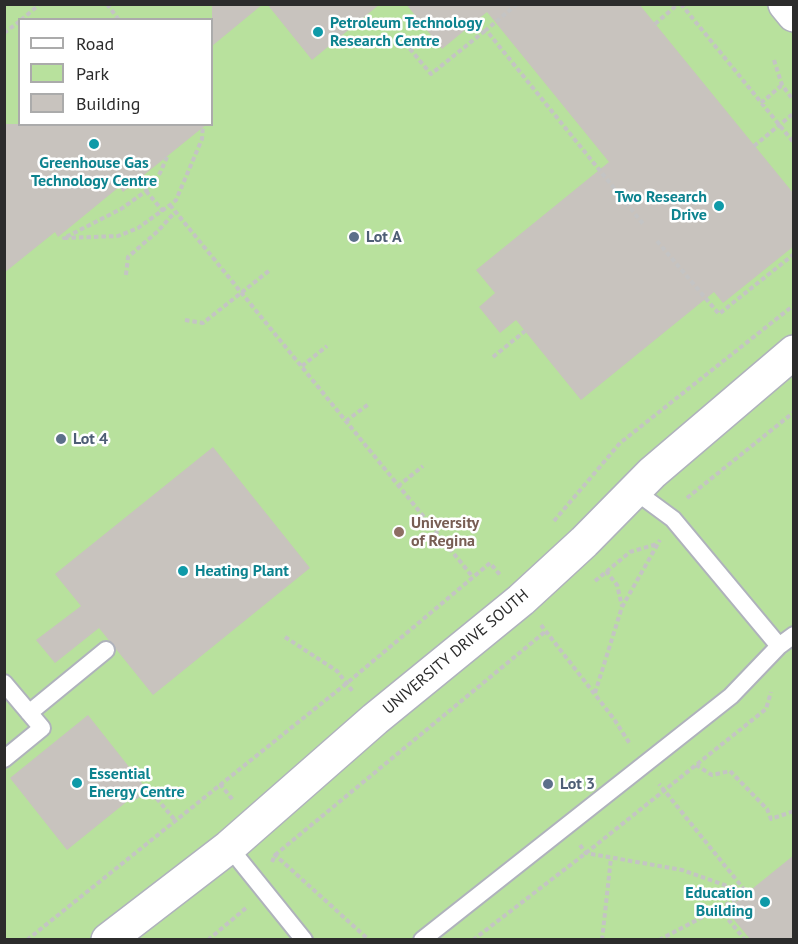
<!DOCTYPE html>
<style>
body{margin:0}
#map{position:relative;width:798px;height:944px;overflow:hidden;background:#ede6df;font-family:"PT Sans",sans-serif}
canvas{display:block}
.frame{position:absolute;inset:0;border:6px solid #2c2c2c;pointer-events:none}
.legend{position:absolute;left:18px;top:18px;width:195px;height:108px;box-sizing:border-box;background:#fff;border:2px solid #ababab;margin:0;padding:8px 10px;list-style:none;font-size:18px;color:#2c2c2c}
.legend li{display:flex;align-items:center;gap:12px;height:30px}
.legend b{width:30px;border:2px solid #ababab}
</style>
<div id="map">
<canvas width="798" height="944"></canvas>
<div class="frame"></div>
<ul class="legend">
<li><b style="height:8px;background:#fff"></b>Road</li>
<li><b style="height:16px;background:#b8e19d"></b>Park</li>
<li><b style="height:16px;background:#c8c3be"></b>Building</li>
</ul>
</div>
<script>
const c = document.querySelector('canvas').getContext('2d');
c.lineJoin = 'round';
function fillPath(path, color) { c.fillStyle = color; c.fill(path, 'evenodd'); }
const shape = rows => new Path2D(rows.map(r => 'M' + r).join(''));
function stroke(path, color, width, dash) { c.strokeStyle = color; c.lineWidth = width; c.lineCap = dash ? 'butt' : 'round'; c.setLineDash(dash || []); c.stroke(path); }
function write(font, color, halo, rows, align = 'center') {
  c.font = font + ' "PT Sans",sans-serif'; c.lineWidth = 5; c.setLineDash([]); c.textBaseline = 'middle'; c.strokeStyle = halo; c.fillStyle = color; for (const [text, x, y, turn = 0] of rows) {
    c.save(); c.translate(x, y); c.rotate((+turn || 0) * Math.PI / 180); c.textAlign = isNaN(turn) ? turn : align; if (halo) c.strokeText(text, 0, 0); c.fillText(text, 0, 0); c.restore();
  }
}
fillPath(shape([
 [5,5,793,5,793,939,5,940],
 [20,20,212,20,212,124,20,124]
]), '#b8e19d');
fillPath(shape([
 [212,4,263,4,212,46],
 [267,4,380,4,312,60],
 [406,4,639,4,794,194,794,246,723,303,714,292,581,400,516,320,500,333,479,307,495,293,476,270,609,162,487,12,442,49],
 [4,124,207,124,123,192,119,187,58,237,55,232,4,273],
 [213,447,310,568,153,695,99,628,55,663,36,640,81,606,55,574],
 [88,715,145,787,67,850,10,778],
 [794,855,794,939,750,939,726,910]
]), '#c8c3be');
const lane = shape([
 [635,491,673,519,779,646],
 [4,683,42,728,4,759],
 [29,713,106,650],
 [229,847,304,940],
 [422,940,731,696,779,646,794,635]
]);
const street = shape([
 [785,4,794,15],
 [108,940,229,847,375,719,521,600,584,542,652,473,794,352]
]);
stroke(lane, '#afb2bc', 20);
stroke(street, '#afb2bc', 36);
stroke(shape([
 [107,4,119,20],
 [517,4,486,30,644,225],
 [681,4,794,143],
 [21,20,40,4],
 [655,24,678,4],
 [4,33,20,21],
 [405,43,431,74,486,30],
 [774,60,782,85,794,101],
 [761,103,782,85],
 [754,146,794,113],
 [167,157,160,173,146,191,121,209,64,238,118,236,138,228,170,205,176,200,202,139,203,124],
 [146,191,163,211],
 [170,205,472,576],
 [657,241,719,314,794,254],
 [126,275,128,257,158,231,175,212],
 [185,320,203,323,270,270],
 [493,357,525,331],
 [302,366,327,346],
 [346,421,370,403],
 [398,486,423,466],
 [687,498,794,412],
 [554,521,620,443,794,305],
 [606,571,617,585,622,606],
 [595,581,630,552,657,544],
 [541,625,614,719,630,744],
 [285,637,337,671,354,693],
 [595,693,622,607,660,540],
 [696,765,712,775,730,771,767,809,771,819,794,811],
 [220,784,233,800],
 [135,798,148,788,174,819],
 [580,845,586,853,682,870,747,893,659,784],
 [274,854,369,940],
 [272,862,275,855,546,631],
 [719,908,745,940],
 [27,940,347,683,490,563,501,576],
 [208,940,246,908],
 [473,940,586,853,766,709,771,692],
 [602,940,611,858],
 [659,940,746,894]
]), '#c4c4c4', 4, [4.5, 3]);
stroke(lane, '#fff', 16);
stroke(street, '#fff', 33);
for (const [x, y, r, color] of [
 [318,32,6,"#0f9aa8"],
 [94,144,6,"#0f9aa8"],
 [719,206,6,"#0f9aa8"],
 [354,237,6,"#5c6f8a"],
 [61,439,6,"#5c6f8a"],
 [399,532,6,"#8d6e63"],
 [183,571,6,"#0f9aa8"],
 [77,783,6,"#0f9aa8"],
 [548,784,6,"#5c6f8a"],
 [765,902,6,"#0f9aa8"]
]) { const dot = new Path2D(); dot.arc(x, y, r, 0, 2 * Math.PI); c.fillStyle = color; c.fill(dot); stroke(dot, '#fff', 2); }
write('bold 16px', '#0d838f', '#fff', [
 ["Petroleum Technology",330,23],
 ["Research Centre",330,41],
 ["Greenhouse Gas",94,163,"center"],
 ["Technology Centre",94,181,"center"],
 ["Two Research",707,197,"right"],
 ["Drive",707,215,"right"],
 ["Heating Plant",195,571],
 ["Essential",89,774],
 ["Energy Centre",89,792],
 ["Education",753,893,"right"],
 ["Building",753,911,"right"]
], 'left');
write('bold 16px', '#4e5e75', '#fff', [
 ["Lot A",366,237],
 ["Lot 4",73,439],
 ["Lot 3",560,784]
], 'left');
write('bold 16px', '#785e54', '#fff', [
 ["University",411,523],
 ["of Regina",411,541]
], 'left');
write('16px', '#2c2c2c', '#fff', [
 ["UNIVERSITY DRIVE SOUTH",456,652,-40]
]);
</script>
